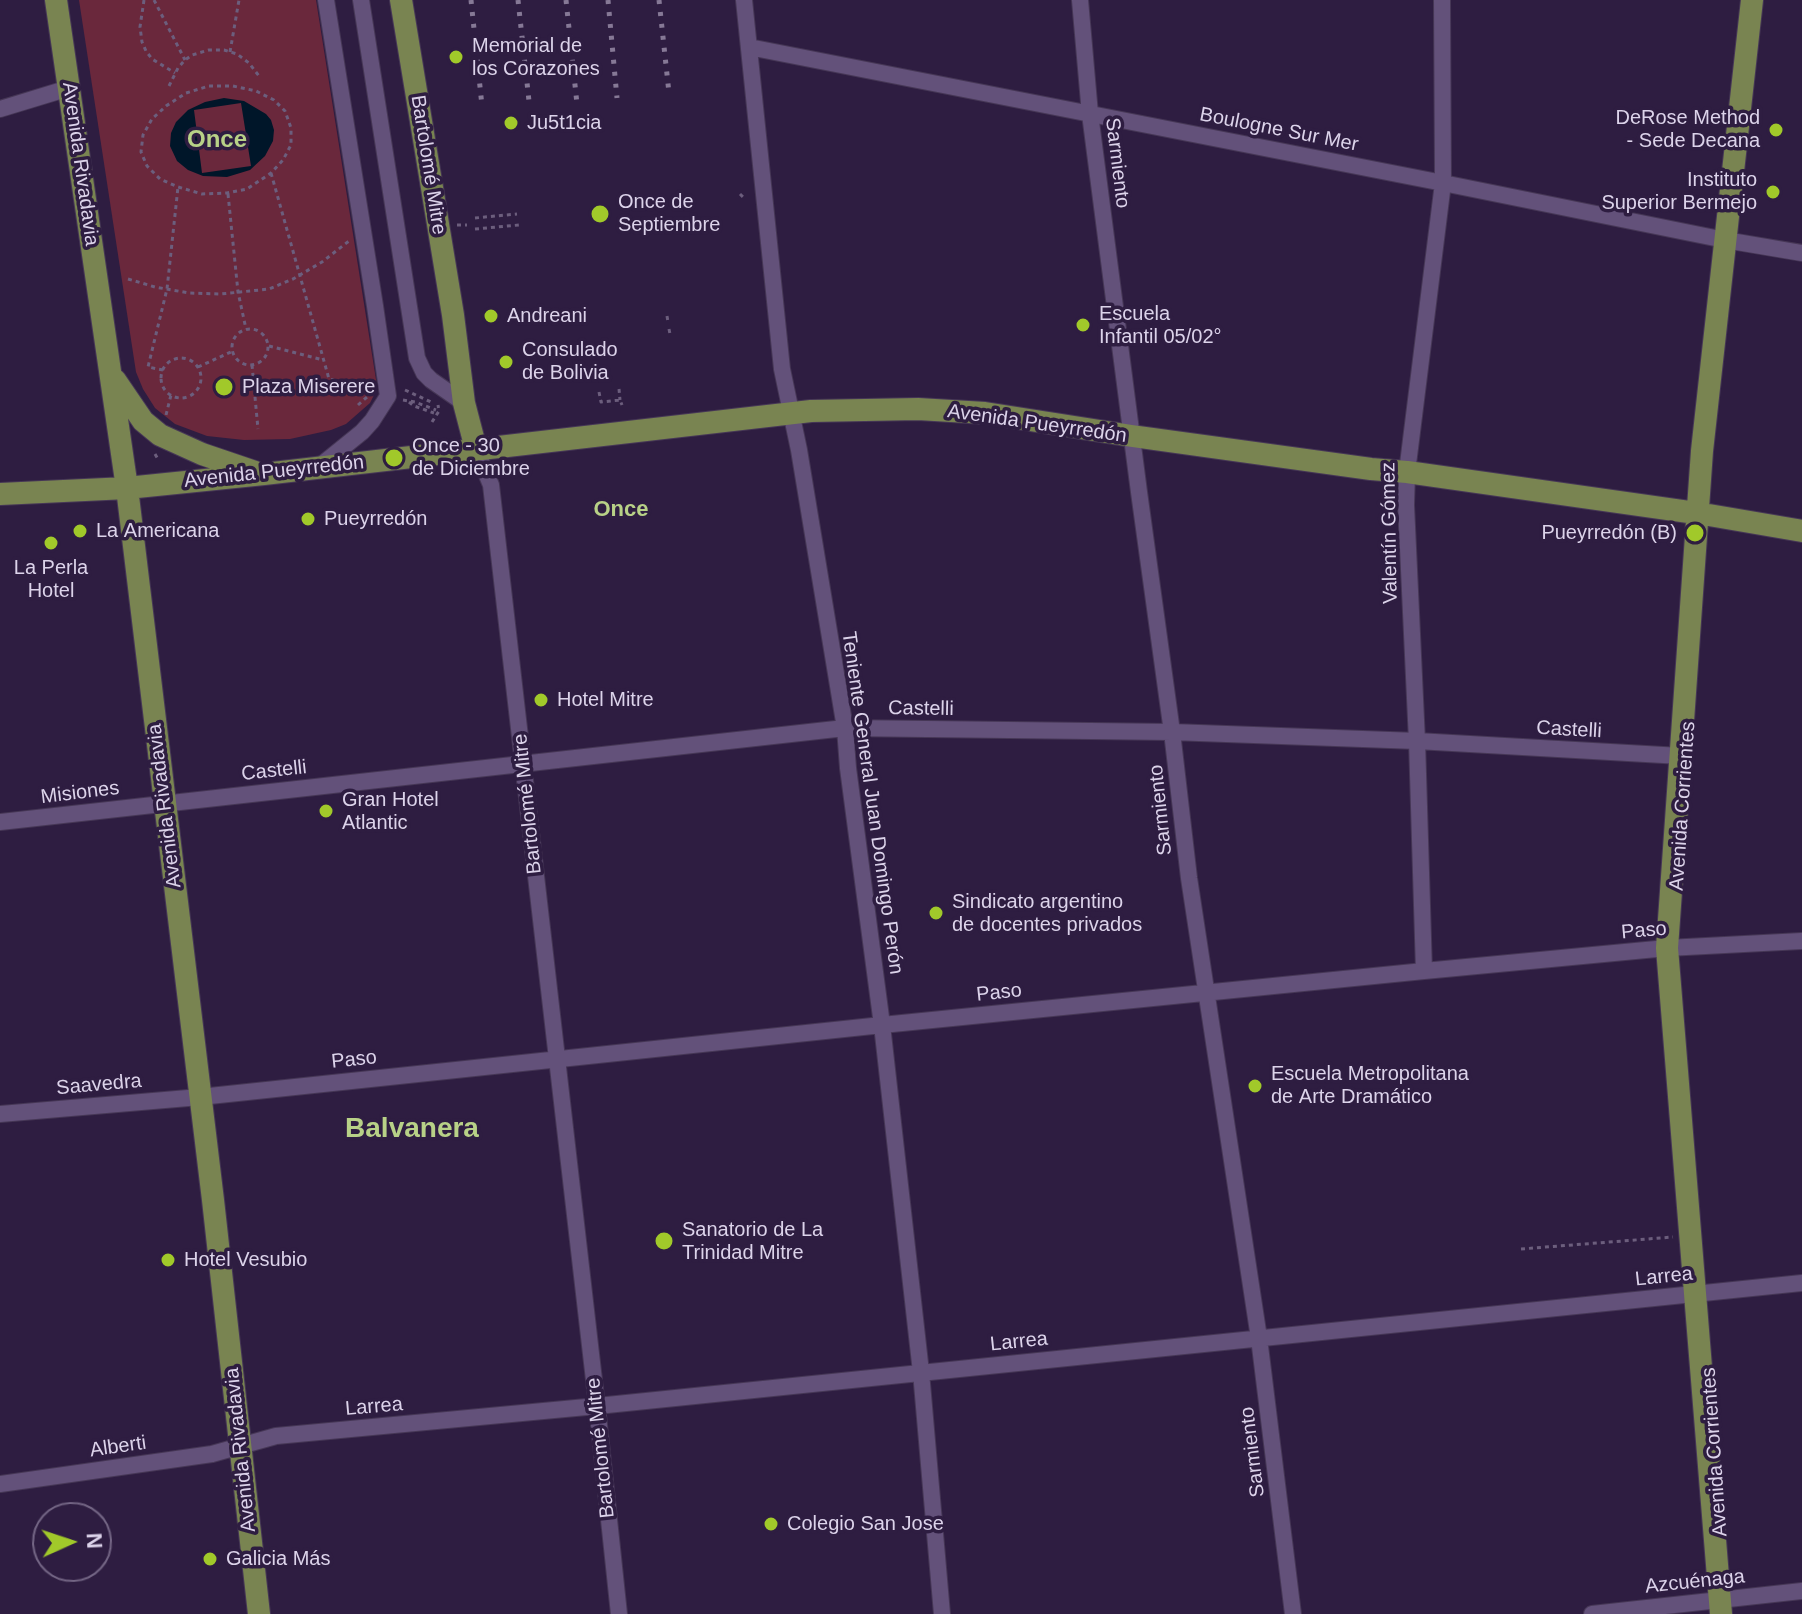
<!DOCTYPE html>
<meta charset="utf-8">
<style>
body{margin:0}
#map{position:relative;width:1802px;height:1614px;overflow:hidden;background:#2e1d41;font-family:Arial,sans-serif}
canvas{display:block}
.north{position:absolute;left:32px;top:1502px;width:80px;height:80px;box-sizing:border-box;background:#2e1d41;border:2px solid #746685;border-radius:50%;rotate:87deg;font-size:22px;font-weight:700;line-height:32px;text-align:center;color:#dcd3ea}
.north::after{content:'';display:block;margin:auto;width:28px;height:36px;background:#a1c92a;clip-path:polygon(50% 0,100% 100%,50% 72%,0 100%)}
</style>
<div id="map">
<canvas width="1802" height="1614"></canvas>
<div class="north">N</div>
</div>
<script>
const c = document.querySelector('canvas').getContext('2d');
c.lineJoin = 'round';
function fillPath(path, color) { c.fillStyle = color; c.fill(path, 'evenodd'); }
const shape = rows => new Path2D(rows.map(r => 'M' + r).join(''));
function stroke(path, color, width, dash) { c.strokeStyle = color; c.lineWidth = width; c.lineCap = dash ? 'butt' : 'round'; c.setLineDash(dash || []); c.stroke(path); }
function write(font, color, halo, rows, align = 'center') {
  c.font = font + ' Arial,sans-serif'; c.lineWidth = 7; c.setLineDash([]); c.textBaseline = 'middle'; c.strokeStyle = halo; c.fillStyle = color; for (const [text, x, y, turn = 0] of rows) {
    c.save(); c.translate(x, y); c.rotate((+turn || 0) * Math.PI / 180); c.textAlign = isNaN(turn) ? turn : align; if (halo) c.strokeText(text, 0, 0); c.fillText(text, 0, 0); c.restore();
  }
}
fillPath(shape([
 [79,0,316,0,377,386,376,391,370,403,346,424,331,430,290,439,244,440,207,436,175,424,155,408,143,389,136,372]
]), '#6a283c');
fillPath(shape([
 [224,98,244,101,266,114,271,120,274,130,273,141,265,156,250,170,227,177,203,176,188,170,177,161,170,146,171,133,176,122,188,110,205,102],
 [241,103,251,166,202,173,194,110]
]), '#001629');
const minor = shape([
 [361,0,417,358,424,373,431,380,464,403],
 [744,0,782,369,799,450,845,728,848,768,882,1025,921,1372,942,1614],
 [1080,0,1090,114,1139,492,1172,732,1189,878,1259,1338,1293,1614],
 [749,47,1443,183,1725,240,1802,253],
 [0,109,69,88],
 [476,449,491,485,597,1406,619,1614],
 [320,466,362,432,372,421,388,396,375,306,326,0],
 [0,822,845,728,1172,732,1417,741,1681,756],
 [1424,971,1417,741,1406,505,1407,472,1443,183,1442,0],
 [0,1114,200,1097,882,1025,1424,971,1667,948,1802,941],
 [0,1484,212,1454,276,1436,597,1406,1802,1283],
 [1592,1614,1802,1591]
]);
const major = shape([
 [56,0,127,488,213,1200,259,1614],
 [401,0,453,315,464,403,476,449],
 [115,380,143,421,160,435,202,454,255,472],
 [0,494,127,488,264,474,811,411,918,409,985,413,1132,436,1371,469,1407,472,1703,514,1802,531],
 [1721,1614,1667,948,1702,451,1752,0]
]);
stroke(minor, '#463756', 18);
stroke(major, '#463756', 24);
stroke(shape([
 [144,0,140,27,142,42,146,51,152,59,175,73],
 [154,0,185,60],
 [230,52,239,0],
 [169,86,178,68,185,60,192,55,209,50,224,50,237,54,249,63,259,76],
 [209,86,233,86,256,91,274,100,285,111,291,128,291,145,283,160,271,173,247,189,227,193,202,194,178,187,160,179,147,166,141,152,143,135,152,119,166,106,186,93,209,86],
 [271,173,329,379,370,390],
 [228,194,238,292,246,329],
 [740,194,745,199],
 [475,218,517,214],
 [457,225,467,225],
 [475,229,519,225],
 [128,279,155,287,189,293,221,294,269,289,293,279,322,262,349,241],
 [667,316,668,322],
 '232 347a18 18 0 1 1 36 0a18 18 0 1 1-36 0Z',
 [669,329,670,334],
 [269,346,323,360],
 '161 378a20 20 0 1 1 40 0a20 20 0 1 1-40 0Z',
 [252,365,258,429],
 [198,367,233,351],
 [163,370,148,367,167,289,178,187],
 [619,389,620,400],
 [405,390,431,402],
 [599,392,601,402,620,400,622,405],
 [403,400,415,402,436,410],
 [409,402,414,406,434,413],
 [358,405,367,397],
 [166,415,171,395],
 [432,422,439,411,438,405],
 [155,454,159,461],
 [1521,1249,1673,1237]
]), '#6c5e7d', 3, [4, 4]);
stroke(minor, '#63517a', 16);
stroke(major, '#798451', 22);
stroke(shape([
 [471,0,482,106],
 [518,0,529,101],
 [566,0,577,104],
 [608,0,617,98],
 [659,0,669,93]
]), '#867996', 5, [4, 8]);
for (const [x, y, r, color] of [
 [456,57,8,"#a1c92a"],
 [511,123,8,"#a1c92a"],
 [1776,130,8,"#a1c92a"],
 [1773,192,8,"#a1c92a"],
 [600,214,10,"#a1c92a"],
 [491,316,8,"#a1c92a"],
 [1083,325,8,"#a1c92a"],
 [506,362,8,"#a1c92a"],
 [224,387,10,"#a1c92a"],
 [394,458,10,"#a1c92a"],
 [308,519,8,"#a1c92a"],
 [80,531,8,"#a1c92a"],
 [1695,533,10,"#a1c92a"],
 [51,543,8,"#a1c92a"],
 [541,700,8,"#a1c92a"],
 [326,811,8,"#a1c92a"],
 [936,913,8,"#a1c92a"],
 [1255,1086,8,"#a1c92a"],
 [664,1241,10,"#a1c92a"],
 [168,1260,8,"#a1c92a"],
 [771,1524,8,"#a1c92a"],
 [210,1559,8,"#a1c92a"]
]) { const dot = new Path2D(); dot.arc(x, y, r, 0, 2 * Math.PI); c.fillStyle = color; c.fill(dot); stroke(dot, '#2e1d41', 3); }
write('20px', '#dcd3ea', '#2e1d41', [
 ["Memorial de",472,46],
 ["los Corazones",472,69],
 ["DeRose Method",1760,118,"right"],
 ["- Sede Decana",1760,141,"right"],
 ["Ju5t1cia",527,123],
 ["Instituto",1757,180,"right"],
 ["Superior Bermejo",1757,203,"right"],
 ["Once de",618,202],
 ["Septiembre",618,225],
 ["Escuela",1099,314],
 ["Infantil 05/02°",1099,337],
 ["Andreani",507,316],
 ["Consulado",522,350],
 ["de Bolivia",522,373],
 ["Plaza Miserere",242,387],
 ["Once - 30",412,446],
 ["de Diciembre",412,469],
 ["Pueyrredón",324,519],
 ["La Americana",96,531],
 ["Pueyrredón (B)",1677,533,"right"],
 ["La Perla",51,568,"center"],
 ["Hotel",51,591,"center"],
 ["Hotel Mitre",557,700],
 ["Gran Hotel",342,800],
 ["Atlantic",342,823],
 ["Sindicato argentino",952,902],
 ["de docentes privados",952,925],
 ["Escuela Metropolitana",1271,1074],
 ["de Arte Dramático",1271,1097],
 ["Sanatorio de La",682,1230],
 ["Trinidad Mitre",682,1253],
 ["Hotel Vesubio",184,1260],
 ["Colegio San Jose",787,1524],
 ["Galicia Más",226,1559]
], 'left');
write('20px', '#dcd3ea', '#2e1d41', [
 ["Boulogne Sur Mer",1279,130,11],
 ["Sarmiento",1117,163,83],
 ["Avenida Rivadavia",80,164,82],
 ["Bartolomé Mitre",428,165,81],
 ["Avenida Pueyrredón",1037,424,8],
 ["Avenida Pueyrredón",274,472,-6],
 ["Valentín Gómez",1390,533,-91],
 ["Castelli",921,709,1],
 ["Castelli",1569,730,3],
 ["Castelli",274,771,-6],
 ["Misiones",80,793,-7],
 ["Teniente General Juan Domingo Perón",872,803,82],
 ["Bartolomé Mitre",528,804,-96],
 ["Avenida Rivadavia",165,806,-97],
 ["Avenida Corrientes",1683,806,-86],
 ["Sarmiento",1161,810,-96],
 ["Paso",1644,931,-5],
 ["Paso",999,993,-6],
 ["Paso",354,1060,-6],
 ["Saavedra",99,1085,-5],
 ["Larrea",1664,1277,-6],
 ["Larrea",1019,1342,-6],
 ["Larrea",374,1407,-5],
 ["Alberti",118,1447,-8],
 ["Bartolomé Mitre",601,1448,-96],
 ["Avenida Rivadavia",241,1450,-96],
 ["Sarmiento",1253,1452,-97],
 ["Avenida Corrientes",1715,1452,-94],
 ["Azcuénaga",1695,1582,-6]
]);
write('bold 22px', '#b8d187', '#2e1d41', [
 ["Once",621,510]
]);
write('bold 24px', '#b8d187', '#2e1d41', [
 ["Once",217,140]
]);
write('bold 28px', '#b8d187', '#2e1d41', [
 ["Balvanera",412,1129]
]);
</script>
